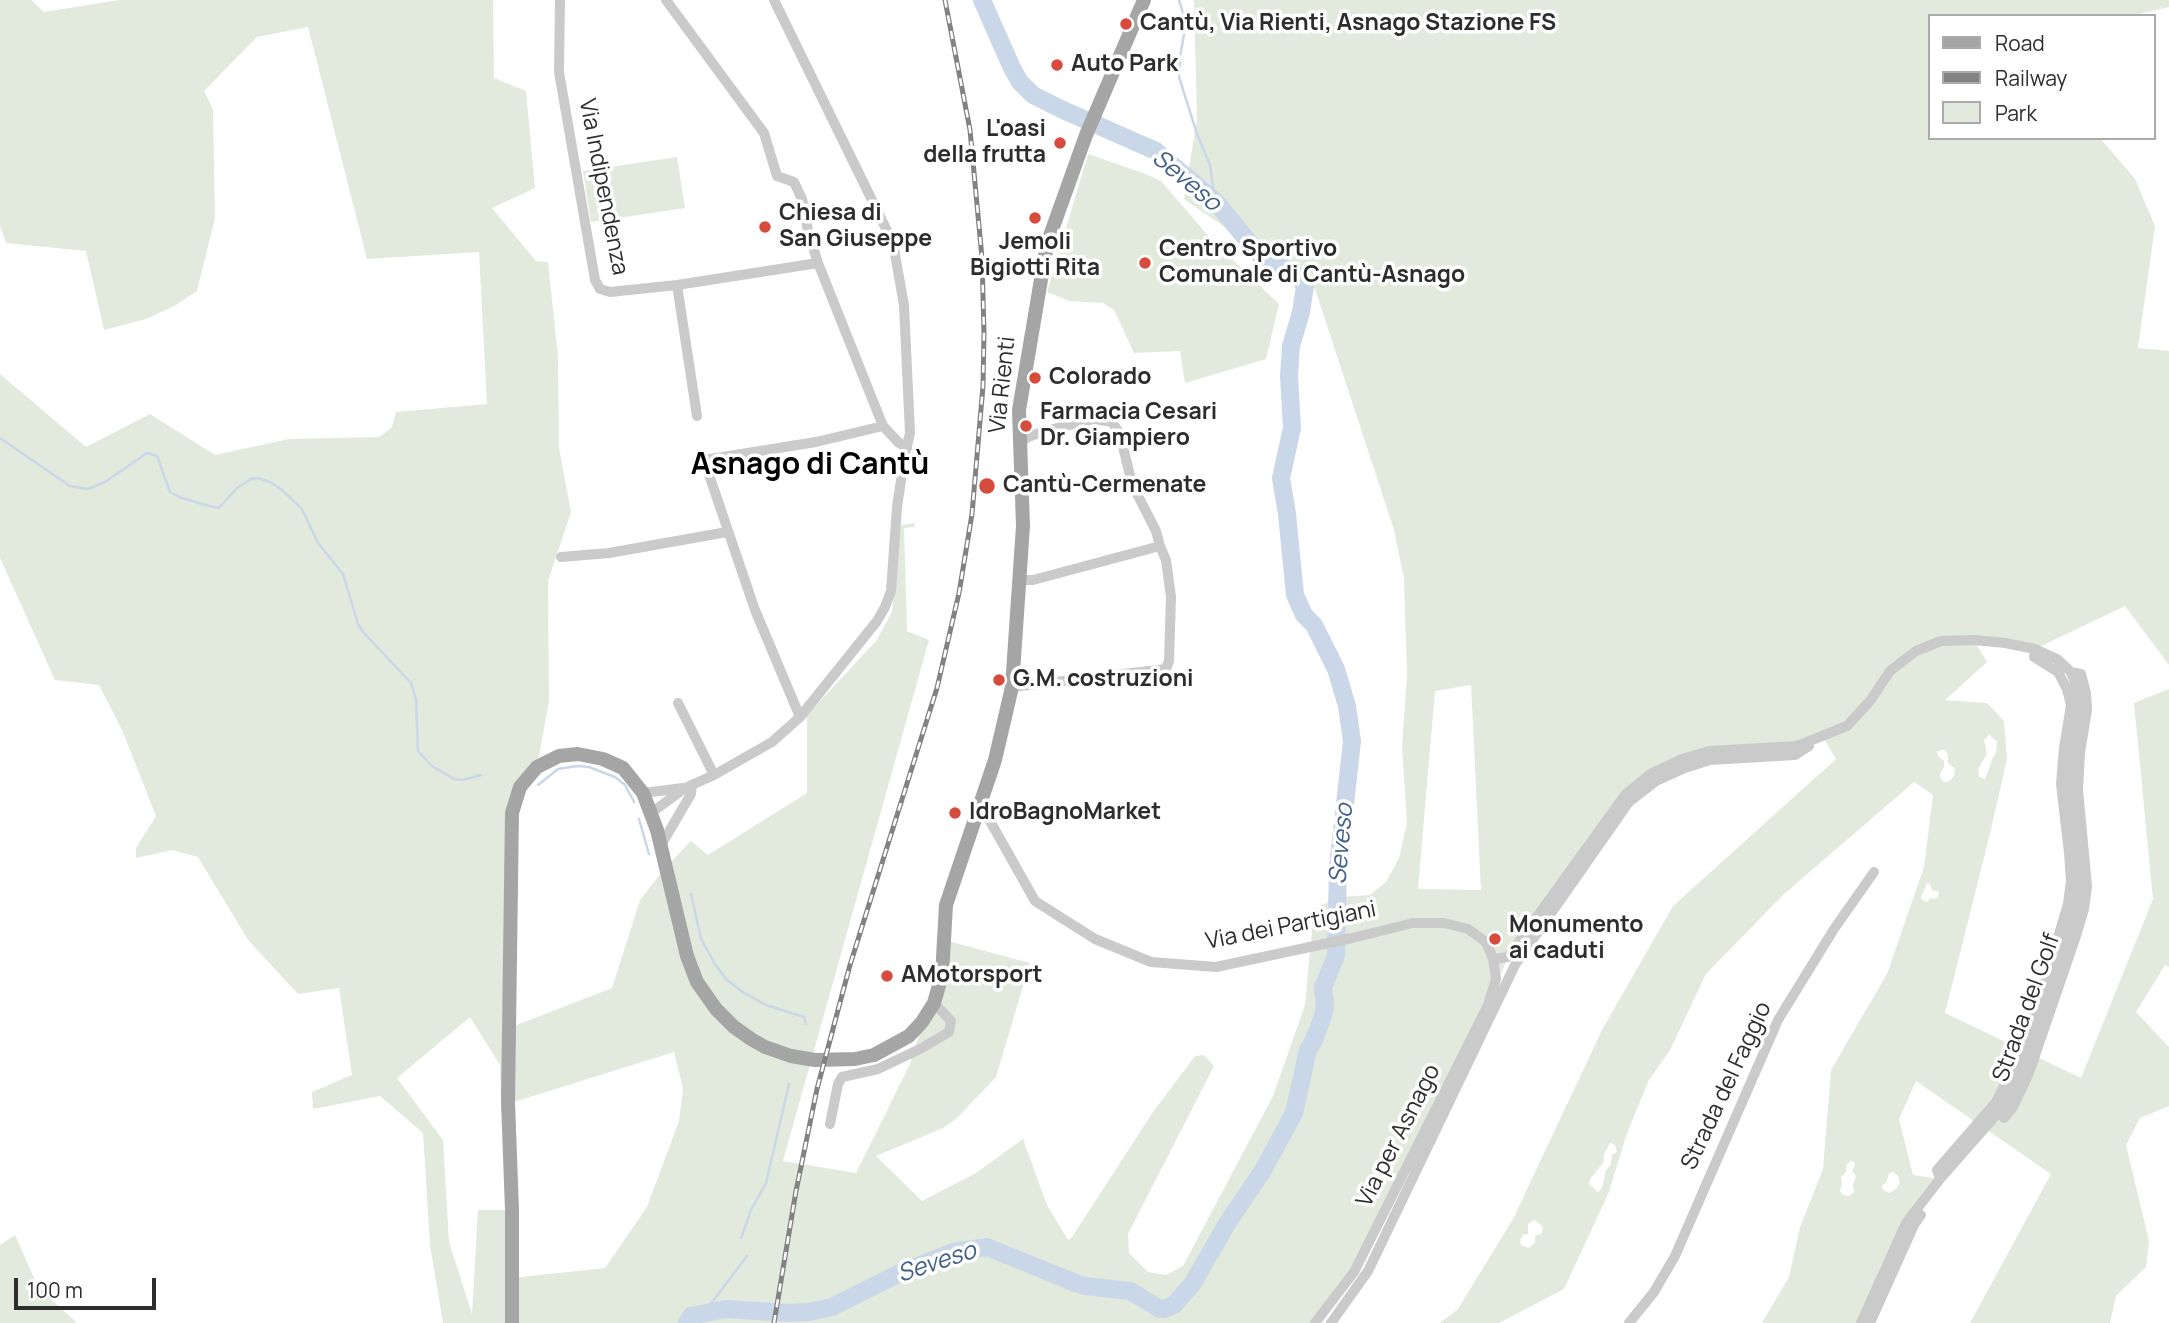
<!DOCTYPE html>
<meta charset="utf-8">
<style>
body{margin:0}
#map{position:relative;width:2169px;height:1323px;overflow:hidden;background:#fff;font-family:Manrope,sans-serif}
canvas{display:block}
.legend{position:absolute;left:1928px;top:14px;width:228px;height:126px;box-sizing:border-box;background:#fff;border:2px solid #ababab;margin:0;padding:9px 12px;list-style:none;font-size:21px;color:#2d2d2d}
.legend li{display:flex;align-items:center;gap:14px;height:35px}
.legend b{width:35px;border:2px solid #ababab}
.scale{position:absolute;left:14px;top:1278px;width:142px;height:32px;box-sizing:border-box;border:4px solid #2d2d2d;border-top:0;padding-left:9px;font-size:21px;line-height:24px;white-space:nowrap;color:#2d2d2d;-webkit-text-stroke:5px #fff;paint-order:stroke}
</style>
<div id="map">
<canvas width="2169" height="1323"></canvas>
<ul class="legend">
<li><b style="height:9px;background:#a5a5a5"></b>Road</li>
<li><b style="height:9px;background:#828282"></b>Railway</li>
<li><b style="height:19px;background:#e1eadc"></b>Park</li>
</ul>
<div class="scale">100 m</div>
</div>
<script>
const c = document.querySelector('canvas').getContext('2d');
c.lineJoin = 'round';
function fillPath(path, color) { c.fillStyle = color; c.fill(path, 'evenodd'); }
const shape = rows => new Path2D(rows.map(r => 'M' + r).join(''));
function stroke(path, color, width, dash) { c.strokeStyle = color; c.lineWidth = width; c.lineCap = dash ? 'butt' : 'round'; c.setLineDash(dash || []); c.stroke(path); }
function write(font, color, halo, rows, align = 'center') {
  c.font = font + ' Manrope,sans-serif'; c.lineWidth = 7; c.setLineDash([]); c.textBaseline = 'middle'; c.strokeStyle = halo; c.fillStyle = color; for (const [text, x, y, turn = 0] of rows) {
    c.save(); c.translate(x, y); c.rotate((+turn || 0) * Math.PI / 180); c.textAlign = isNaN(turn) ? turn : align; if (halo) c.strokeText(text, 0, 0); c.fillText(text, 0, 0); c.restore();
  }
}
fillPath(shape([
 [0,0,31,0,44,12,119,0,493,0,494,78,526,91,535,188,492,208,536,261,548,262,558,356,559,448,571,512,548,581,549,701,537,767,520,787,509,1028,612,988,640,900,665,868,691,841,708,855,807,793,807,715,876,641,892,612,900,528,901,525,915,523,914,527,904,528,907,631,929,640,783,1161,856,1173,910,1064,948,941,1030,963,996,1077,956,1119,943,1128,876,1156,922,1201,976,1173,1023,1139,1047,1205,1068,1240,1072,1237,1153,1112,1195,1056,1204,1055,1214,1066,1128,1234,1129,1253,1148,1272,1166,1275,1183,1266,1273,1096,1305,1005,1314,909,1340,897,1370,895,1386,882,1399,858,1407,823,1402,747,1407,674,1404,579,1394,530,1315,289,1184,199,1197,119,1194,0,2169,0,2169,7,2130,16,1929,16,1929,138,2100,138,2135,179,2155,226,2138,348,2169,351,2169,665,2125,606,2035,649,1974,641,1987,662,1945,700,1987,703,2004,721,2007,759,1989,838,1945,1013,2081,1078,2153,899,2134,703,2169,689,2169,967,2165,965,2136,1012,2169,1047,2169,1106,2140,1118,2126,1145,2149,1241,2146,1267,2116,1296,2110,1323,1970,1323,2051,1174,1916,1081,1899,1119,1913,1175,1940,1179,1906,1223,1861,1323,1762,1323,1789,1277,1800,1227,1823,1169,1831,1070,1887,974,1924,867,1933,795,1914,782,1783,895,1706,974,1670,1050,1649,1080,1627,1133,1609,1192,1564,1289,1499,1323,1440,1323,1458,1309,1513,1219,1602,1030,1673,906,1836,759,1823,737,1652,773,1508,957,1488,1005,1354,1272,1317,1323,443,1323,430,1245,423,1133,380,1096,313,1109,312,1092,352,1075,339,988,298,994,248,940,198,857,172,850,136,858,136,848,156,816,122,730,99,685,55,680,0,558,0,374,86,447,150,414,215,455,289,439,379,437,392,427,396,412,487,404,479,252,367,259,308,27,257,37,204,91,213,109,215,218,197,291,176,305,146,319,104,330,86,251,6,243,0,226],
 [1471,685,1481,890,1418,889,1435,691],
 [1989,735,1997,741,1996,753,1993,757,1985,779,1979,777,1978,769,1987,754,1984,740],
 [1942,750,1945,750,1948,755,1948,763,1955,769,1954,776,1950,781,1944,782,1941,779,1940,774,1944,767,1944,761,1938,756,1937,751],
 [1927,883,1930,884,1932,890,1939,892,1938,897,1935,899,1930,898,1928,902,1922,900,1921,897],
 [470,1017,500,1065,501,1106,674,1052,683,1088,679,1121,647,1207,605,1268,512,1278,512,1210,478,1210,472,1314,449,1242,443,1140,397,1078],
 [1610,1143,1615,1145,1617,1152,1612,1155,1610,1166,1606,1170,1602,1188,1598,1192,1589,1184,1590,1179,1603,1163,1604,1154],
 [1851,1161,1854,1162,1855,1165,1852,1171,1856,1176,1853,1185,1854,1192,1849,1196,1843,1195,1840,1191,1842,1184,1841,1177,1846,1172,1847,1164],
 [1894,1172,1898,1176,1900,1182,1896,1189,1889,1193,1883,1190,1882,1185,1886,1183,1889,1173],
 [1534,1220,1543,1226,1542,1233,1535,1236,1535,1243,1529,1248,1521,1245,1520,1240,1523,1235,1528,1234,1528,1224],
 [1088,154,1146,174,1161,181,1211,239,1279,304,1266,359,1185,383,1180,351,1134,353,1114,310,1103,303,1069,301,1047,292],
 [677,157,685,208,591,222,583,171],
 [15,1235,38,1287,77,1323,0,1323,0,1245]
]), '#e1eadc');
stroke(shape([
 [1179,0,1186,23,1180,57,1179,77,1197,134,1210,165,1215,201],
 [0,438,70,486,88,489,105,482,147,453,157,456,170,492,182,498,209,506,219,508,237,488,251,479,257,478,270,482,282,490,302,509,318,543,343,574,358,624,363,632,411,683,416,699,418,751,432,766,454,779,462,780,481,775],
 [538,785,558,769,577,766,589,767,615,777,625,785,634,802],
 [639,819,649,854],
 [691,894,701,939,715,964,726,979,744,993,766,1005,804,1017,806,1024],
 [741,1238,751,1210,766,1183,789,1084],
 [707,1312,710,1305,747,1256]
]), '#c9d7e8', 2.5);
stroke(shape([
 [687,1323,691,1316,726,1309,787,1313,809,1312,832,1307,902,1272,954,1252,987,1247,1073,1282,1085,1286,1130,1291,1160,1309,1164,1309,1174,1305,1193,1283,1228,1222,1262,1172,1294,1113,1308,1050,1313,1042,1323,1016,1325,1005,1323,987,1336,956,1338,867,1352,741,1347,706,1336,669,1314,625,1304,615,1295,595,1287,514,1281,478,1292,428,1289,376,1291,346,1301,312,1305,286,1298,276,1258,253,1215,201,1156,151,1063,110,1033,95,1020,82,1012,68,982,0]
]), '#c9d7e8', 18);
stroke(shape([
 [560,0,559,72,595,280,600,289,610,292,677,285,818,263],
 [666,0,764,133,777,176,794,182,802,199,808,231,818,263,883,426],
 [677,285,697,416],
 [1019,443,1028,437,1045,431,1094,419,1112,422,1120,434,1132,484,1156,531,1160,546],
 [561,557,609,553,727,532],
 [1012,687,1166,669,1169,661,1171,597,1166,560,1160,546,1033,580,1020,580],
 [678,703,714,775],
 [800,717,755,610,704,460,816,442,883,426,899,443,907,448],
 [643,793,683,788],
 [978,811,990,821,1035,901,1095,939,1151,962,1216,967,1352,938,1413,923,1444,923,1468,929,1486,942,1493,959,1496,979,1488,1005,1354,1272,1315,1323],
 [651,813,685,788,714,775,772,742,800,717,877,621,885,607,891,591,897,507,905,454,910,433,904,305,893,243,774,0],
 [660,847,691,794,692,785],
 [1493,959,1508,957,1625,795,1652,773,1682,759,1709,751,1797,746,1847,726,1870,701,1890,671,1916,651,1941,641,1974,640,2005,643,2035,649,2057,659,2071,672,2078,691,2080,707,2071,754,2070,790,2078,856,2080,884,2076,907,2068,937,2022,1071,2005,1105,1940,1179,1906,1223,1861,1323],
 [2004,1118,2013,1107,2029,1073,2075,939,2084,909,2087,886,2078,790,2080,753,2087,710,2086,693,2081,674,2071,672],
 [830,1124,838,1084,842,1077,878,1069,922,1048,949,1032,951,1021,934,1003],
 [1940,1179,1937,1170,1996,1102,2013,1068,2059,934,2068,904,2071,881,2069,853,2061,784,2064,748,2071,705,2067,689,2058,672,2034,657,2035,649],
 [1331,1323,1368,1271,1515,965,1629,802,1656,781,1685,768,1710,760,1795,755,1809,746],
 [1629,1323,1654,1292,1675,1256,1778,1020,1834,929,1874,872],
 [1870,1323,1914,1225,1921,1215]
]), '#cacaca', 10);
stroke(shape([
 [512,1323,512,1210,508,1102,512,813,520,787,537,767,559,756,578,754,603,759,623,768,643,793,657,830,687,956,697,982,716,1009,734,1027,751,1039,765,1047,791,1056,815,1060,855,1059,874,1055,909,1036,922,1022,934,1003,942,975,946,905,995,760,1012,687,1023,526,1019,410,1047,244,1086,135,1144,0]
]), '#a5a5a5', 14);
const rail = shape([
 [774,1323,796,1191,817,1089,850,965,937,688,959,593,972,514,983,386,984,333,982,258,970,130,945,0]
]);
stroke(rail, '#828282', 5);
stroke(rail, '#fff', 2.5, [8]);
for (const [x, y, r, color] of [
 [1126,24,7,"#d74b3d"],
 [1057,65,7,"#d74b3d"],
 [1060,143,7,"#d74b3d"],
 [1035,218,7,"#d74b3d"],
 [765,227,7,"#d74b3d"],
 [1145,263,7,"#d74b3d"],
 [1035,378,7,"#d74b3d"],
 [1026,426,7,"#d74b3d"],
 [987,486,9,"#d74b3d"],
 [999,680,7,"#d74b3d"],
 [955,813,7,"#d74b3d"],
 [1495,939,7,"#d74b3d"],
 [887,976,7,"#d74b3d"]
]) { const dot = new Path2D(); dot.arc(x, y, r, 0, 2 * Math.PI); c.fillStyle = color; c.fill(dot); stroke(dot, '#fff', 2.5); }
write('bold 23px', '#2d2d2d', '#fff', [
 ["Cantù, Via Rienti, Asnago Stazione FS",1140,24],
 ["Auto Park",1071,65],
 ["L'oasi",1046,130,"right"],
 ["della frutta",1046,156,"right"],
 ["Chiesa di",779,214],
 ["San Giuseppe",779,240],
 ["Jemoli",1035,243,"center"],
 ["Bigiotti Rita",1035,269,"center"],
 ["Centro Sportivo",1159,250],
 ["Comunale di Cantù-Asnago",1159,276],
 ["Colorado",1049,378],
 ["Farmacia Cesari",1040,413],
 ["Dr. Giampiero",1040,439],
 ["Cantù-Cermenate",1003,486],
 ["G.M. costruzioni",1013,680],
 ["IdroBagnoMarket",969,813],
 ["Monumento",1509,926],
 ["ai caduti",1509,952],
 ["AMotorsport",901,976]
], 'left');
write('23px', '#2d2d2d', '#fff', [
 ["Via Indipendenza",603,187,79],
 ["Via Rienti",1003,385,-84],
 ["Via dei Partigiani",1291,926,-11],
 ["Strada del Golf",2027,1008,-70],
 ["Strada del Faggio",1727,1086,-65],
 ["Via per Asnago",1399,1136,-63]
]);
write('italic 24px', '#426188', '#fff', [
 ["Seveso",1186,181,40],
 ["Seveso",1342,844,-85],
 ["Seveso",937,1263,-18]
]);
write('bold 30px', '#000', '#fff', [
 ["Asnago di Cantù",810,466]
]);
</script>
